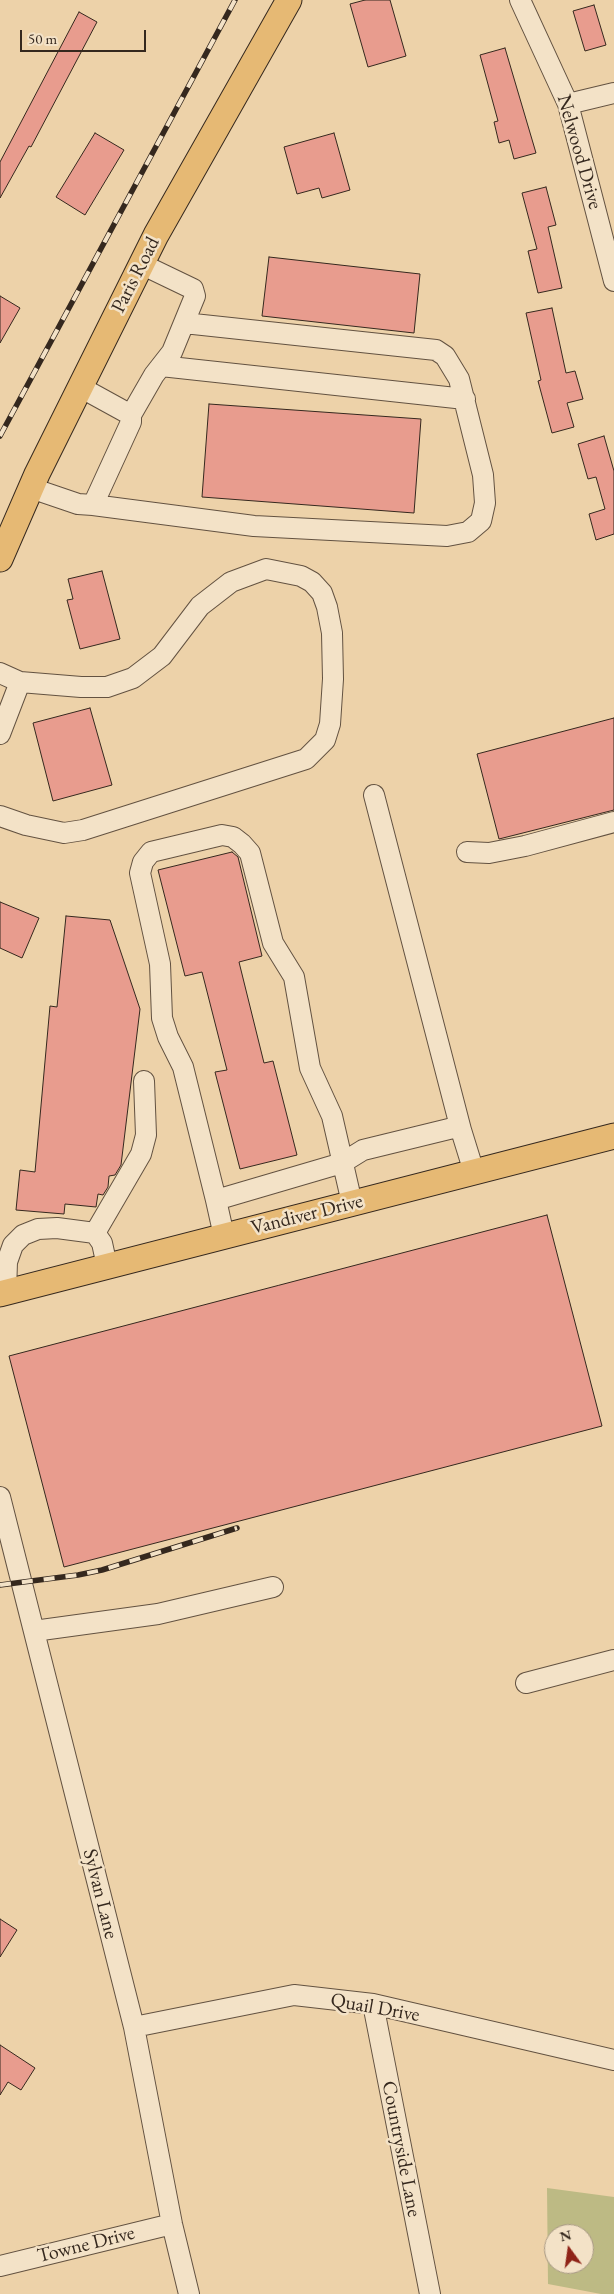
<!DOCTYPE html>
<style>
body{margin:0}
#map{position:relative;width:614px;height:2294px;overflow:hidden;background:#edd2a9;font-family:"EB Garamond",serif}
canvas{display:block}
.north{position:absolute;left:544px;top:2224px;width:50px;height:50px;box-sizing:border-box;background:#f3e2c7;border:1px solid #a79883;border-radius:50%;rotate:346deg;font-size:14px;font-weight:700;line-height:20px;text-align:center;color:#35281e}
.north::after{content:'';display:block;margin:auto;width:18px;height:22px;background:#8f2418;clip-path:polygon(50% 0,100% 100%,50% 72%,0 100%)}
.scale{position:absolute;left:20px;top:30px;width:126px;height:22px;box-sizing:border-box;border:2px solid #35281e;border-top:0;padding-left:6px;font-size:15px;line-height:18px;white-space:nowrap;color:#35281e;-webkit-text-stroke:4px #f3e2c7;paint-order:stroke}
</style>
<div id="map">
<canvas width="614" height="2294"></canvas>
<div class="north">N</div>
<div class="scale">50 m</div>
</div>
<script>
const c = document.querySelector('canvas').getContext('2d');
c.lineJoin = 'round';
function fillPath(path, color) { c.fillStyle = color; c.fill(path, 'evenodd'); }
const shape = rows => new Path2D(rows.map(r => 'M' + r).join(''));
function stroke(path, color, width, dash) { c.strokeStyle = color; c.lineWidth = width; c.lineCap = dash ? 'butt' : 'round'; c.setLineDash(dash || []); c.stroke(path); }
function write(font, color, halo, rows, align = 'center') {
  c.font = font + ' "EB Garamond",serif'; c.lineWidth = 5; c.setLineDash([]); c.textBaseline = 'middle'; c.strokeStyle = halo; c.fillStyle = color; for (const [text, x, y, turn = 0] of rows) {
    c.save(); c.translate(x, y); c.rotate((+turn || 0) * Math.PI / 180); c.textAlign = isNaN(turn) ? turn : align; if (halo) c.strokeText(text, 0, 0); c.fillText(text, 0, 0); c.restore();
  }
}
fillPath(shape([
 [547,2188,614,2197,614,2294,601,2294,548,2284],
 [554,2234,584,2234,584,2264,554,2264]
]), '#bdba84');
const building = shape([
 [365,0,390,0,406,56,368,67,350,4,365,0],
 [594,5,606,45,585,51,573,11,594,5],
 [79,12,97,22,31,147,29,146,0,198,0,162,79,12],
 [505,48,536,153,514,159,509,140,499,143,494,122,498,121,480,55,505,48],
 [95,133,124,150,85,215,56,197,95,133],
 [334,133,350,190,322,198,319,188,297,194,284,147,334,133],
 [546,187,556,225,548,227,562,288,538,293,528,251,537,249,522,193,546,187],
 [269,257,420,274,414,333,262,316,269,257],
 [0,296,20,308,0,343,0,296],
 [552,308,566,373,575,371,583,399,567,403,574,427,552,433,538,381,541,380,526,313,552,308],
 [209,404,421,419,414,513,202,497,209,404],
 [604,436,614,471,614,534,596,540,589,514,605,509,596,477,588,479,578,444,604,436],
 [102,571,120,639,80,649,67,600,73,599,68,579,102,571],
 [90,708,112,785,53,801,33,723,90,708],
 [614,718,614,810,499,839,477,754,614,718],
 [232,852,238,857,262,956,239,962,264,1063,273,1061,297,1155,240,1169,215,1072,227,1070,202,972,185,976,158,870,232,852],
 [0,902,39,918,22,958,0,948,0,902],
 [66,916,110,920,140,1009,121,1165,115,1175,109,1176,108,1187,103,1195,98,1194,96,1207,65,1204,64,1214,16,1210,20,1170,35,1172,50,1006,57,1007,66,916],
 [547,1215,602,1426,64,1567,9,1356,547,1215],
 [0,1919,17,1930,0,1957,0,1919],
 [0,2045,35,2068,21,2090,8,2082,0,2095,0,2045]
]);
fillPath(building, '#e89c8e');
stroke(building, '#35281e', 1);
const minor = shape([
 [520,0,568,104,614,281],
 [568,104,614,93],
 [161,366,465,399],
 [131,415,154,375,172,352,195,296,193,289,141,264],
 [31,488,78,504,93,505,131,422,131,415,80,387],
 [93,505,254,526,447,536,468,532,481,521,485,503,483,475,459,379,445,356,436,350,184,323],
 [0,673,20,682,81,687,107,687,133,678,162,656,200,606,231,582,266,569,301,576,312,582,322,593,327,607,332,633,333,679,330,724,325,740,306,759,83,830,64,833,26,825,0,816],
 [0,734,20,682],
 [374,795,461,1130],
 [467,852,489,853,525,846,614,822],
 [216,1200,183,1067,168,1037,162,1018,160,964,140,873,143,862,151,852,222,835,233,837,242,844,250,853,273,943,294,977,310,1068,332,1116,352,1203],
 [95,1233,141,1154,146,1135,144,1081],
 [224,1236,216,1200,342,1163,363,1150,453,1128,461,1130,474,1172],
 [6,1292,7,1262,13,1245,23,1235,38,1229,57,1228,95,1233,102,1243,107,1266],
 [0,1497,134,2027,172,2224,189,2294],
 [34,1631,158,1614,273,1587],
 [526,1683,614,1660],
 [373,2004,430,2294],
 [134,2027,294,1995,373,2004,614,2060],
 [0,2266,172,2224]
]);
const major = shape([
 [0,559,37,474,156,235,289,0],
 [0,1294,614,1136]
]);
stroke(minor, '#635241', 22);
stroke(major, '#35281e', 27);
stroke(minor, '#f3e2c7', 20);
stroke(major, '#e6b974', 25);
const rail = shape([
 [0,436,235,0],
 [0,1585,78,1575,102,1570,237,1528]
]);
stroke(rail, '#35281e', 5.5);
stroke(rail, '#f3e2c7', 4, [11]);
write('20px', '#35281e', '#f3e2c7', [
 ["Nelwood Drive",579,152,74],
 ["Paris Road",136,275,-63],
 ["Vandiver Drive",307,1215,-14],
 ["Sylvan Lane",100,1894,76],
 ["Quail Drive",375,2008,10],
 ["Countryside Lane",401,2149,79],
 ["Towne Drive",86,2245,-14]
]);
</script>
